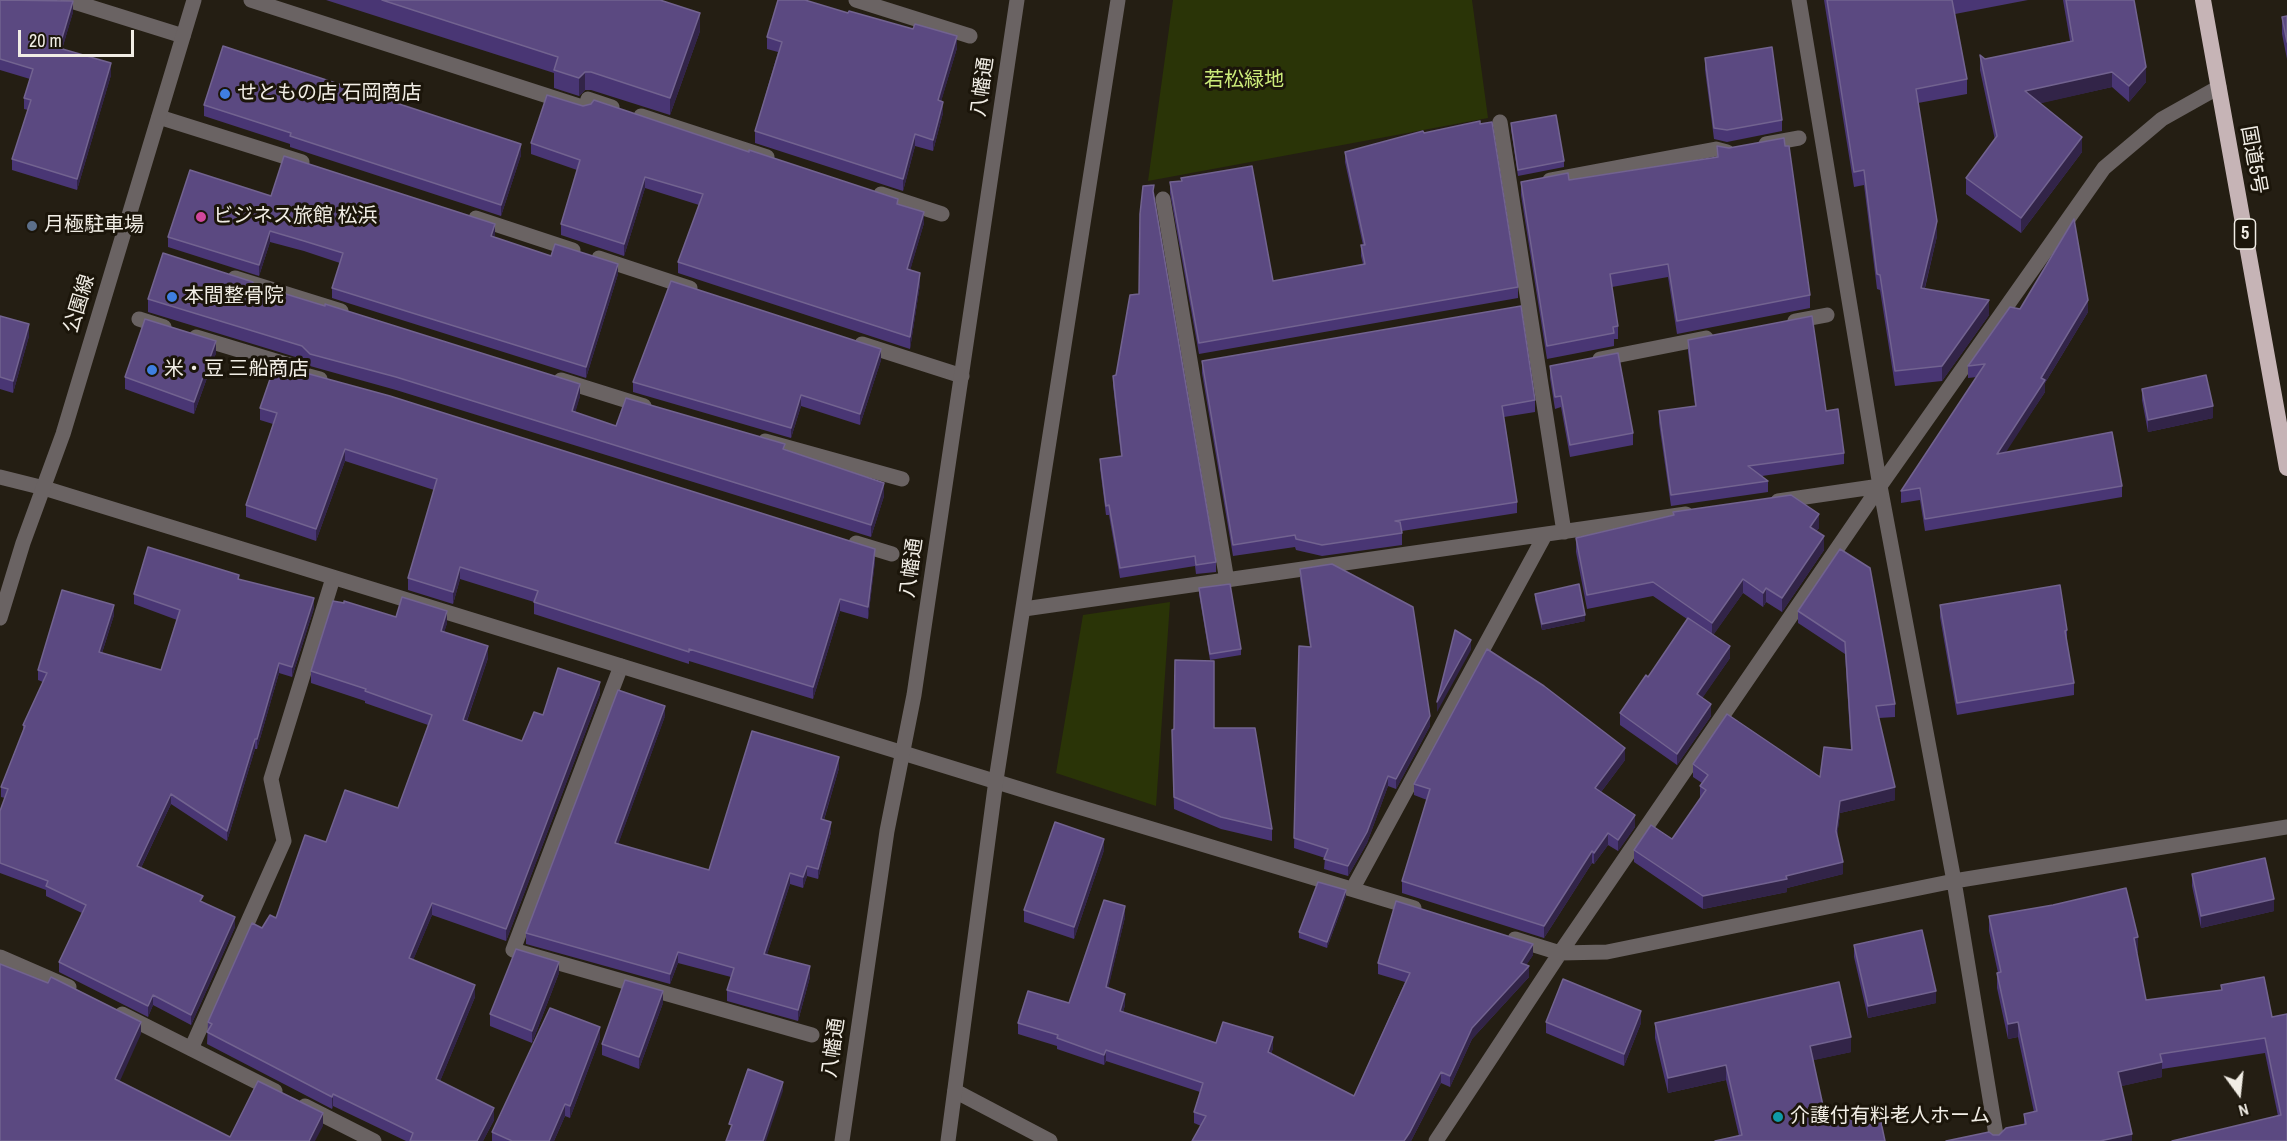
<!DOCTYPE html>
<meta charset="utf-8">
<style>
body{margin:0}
#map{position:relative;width:2287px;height:1141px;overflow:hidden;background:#241e13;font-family:"Archivo Narrow",sans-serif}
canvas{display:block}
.north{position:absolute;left:2209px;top:1063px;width:60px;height:60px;-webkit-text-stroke:4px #1b150a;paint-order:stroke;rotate:165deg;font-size:16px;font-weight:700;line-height:24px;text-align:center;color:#f1ede5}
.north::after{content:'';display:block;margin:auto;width:21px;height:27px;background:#f1ede5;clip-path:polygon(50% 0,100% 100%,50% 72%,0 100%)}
.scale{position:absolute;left:18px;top:30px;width:116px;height:27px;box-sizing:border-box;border:3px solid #f1ede5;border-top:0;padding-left:8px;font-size:18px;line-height:21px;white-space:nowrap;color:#f1ede5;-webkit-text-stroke:4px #1b150a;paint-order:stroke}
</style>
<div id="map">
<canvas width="2287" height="1141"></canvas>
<div class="north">N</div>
<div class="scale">20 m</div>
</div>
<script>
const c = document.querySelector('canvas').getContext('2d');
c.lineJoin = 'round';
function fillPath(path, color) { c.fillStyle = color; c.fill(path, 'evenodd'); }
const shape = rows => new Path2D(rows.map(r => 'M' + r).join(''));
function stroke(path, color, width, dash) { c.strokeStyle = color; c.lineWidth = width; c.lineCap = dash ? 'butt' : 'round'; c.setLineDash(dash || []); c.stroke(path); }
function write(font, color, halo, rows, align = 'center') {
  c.font = font + ' "Archivo Narrow","Noto Sans JP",sans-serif'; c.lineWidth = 6; c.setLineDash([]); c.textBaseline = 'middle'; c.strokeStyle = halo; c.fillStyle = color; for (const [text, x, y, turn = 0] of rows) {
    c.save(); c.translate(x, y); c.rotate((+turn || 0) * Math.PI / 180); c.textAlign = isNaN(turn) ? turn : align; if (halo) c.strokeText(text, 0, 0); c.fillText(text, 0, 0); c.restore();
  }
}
fillPath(shape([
 [1173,0,1472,0,1488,118,1148,181],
 [1170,602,1156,806,1056,773,1083,615]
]), '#2a3407');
stroke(shape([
 [251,0,585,108,588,99,612,107],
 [856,0,970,36],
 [641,116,767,157],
 [1766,144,1799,138],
 [881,194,942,214],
 [235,278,341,311],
 [139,319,164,327],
 [1795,321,1827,315],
 [196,337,299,368,305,375,320,379],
 [1600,359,1706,338],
 [561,380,644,406],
 [765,441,902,479],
 [856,543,892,554],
 [621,666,513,950,812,1035]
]), '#6a6363', 15);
stroke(shape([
 [68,0,183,36],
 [1799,0,1880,486,1954,881,1997,1141],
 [159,117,302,162],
 [1500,122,1564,532],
 [1550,180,1716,149,1727,152],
 [1163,199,1227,581],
 [476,218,573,250],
 [599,258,690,288],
 [862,344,962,376],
 [0,477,44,488,1049,798,1414,908],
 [1778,501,1880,486],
 [1024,609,1686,514],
 [1353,888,1545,535],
 [1515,939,1560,953,1607,952,1954,881,2287,827],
 [0,957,69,987],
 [122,1014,275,1091],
 [191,1049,284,841,271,779,333,578],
 [955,1091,1050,1141],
 [305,1106,374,1141],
 [1436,1141,1560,953,1880,486,2104,168,2162,119,2219,87]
]), '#6a6363', 15);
stroke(shape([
 [0,618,23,543,63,434,194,0],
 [842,1141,887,831,914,695,1017,0],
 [948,1141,996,780,1118,0]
]), '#6a6363', 15);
stroke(shape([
 [2203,0,2287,468]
]), '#c6b4b6', 16);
fillPath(shape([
 [0,0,73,12,62,49,111,75,77,190,12,170,12,159,28,110,24,109,24,98,30,79,0,70],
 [326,0,660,0,700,31,670,115,591,90,585,90,579,96,554,88,554,73],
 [1824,0,2028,0,1955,14,1967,79,1967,94,1918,103,1937,236,1925,288,1989,315,1942,381,1895,386,1880,290,1877,289,1864,185,1854,187],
 [2063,0,2134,0,2146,82,2129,102,2112,87,2040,103,2082,152,2021,233,1966,194,1966,178,1995,140,1980,70,1980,55,1985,59,2070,41],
 [2287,16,2287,59,2282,34,2282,17],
 [767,37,957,48,941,101,943,113,933,151,915,146,903,191,755,143,755,131,778,52,767,49],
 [1705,58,1782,120,1782,131,1727,142,1714,139,1705,70],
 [204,105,521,155,501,216,290,147,290,144,204,116],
 [1511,123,1564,161,1564,167,1518,176,1511,129],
 [1480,124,1518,287,1518,298,1199,354,1170,193,1170,182,1273,281,1363,264,1361,256,1361,245,1363,245,1345,162,1345,152,1424,133],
 [531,143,898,204,924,223,910,270,920,284,910,349,678,273,678,262,699,205,645,188,624,256,561,235,561,224,577,170,531,154],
 [1717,146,1810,295,1810,308,1677,334,1668,277,1612,287,1618,326,1618,339,1614,339,1614,346,1547,359,1521,195,1521,182,1569,180,1717,157],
 [271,196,495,234,494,237,551,256,618,274,586,378,332,298,332,288,340,263,304,251,270,242,259,276,168,247,168,237],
 [1154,196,1216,562,1216,572,1196,574,1195,566,1120,578,1109,515,1106,515,1100,468,1100,459,1121,456,1113,385,1113,376,1116,375,1139,294],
 [253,284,580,396,575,412,616,426,785,449,884,496,871,537,396,390,310,366,302,359,148,312,148,299],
 [2020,309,2088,312,2045,383,2045,392,2005,452,2122,486,2122,497,1925,531,1920,500,1901,503,1901,491,1977,377,1968,378,1968,366],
 [0,316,29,336,13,393,0,389],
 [1688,340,1826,411,1844,453,1844,464,1762,476,1768,481,1768,492,1671,506,1659,423,1659,411,1695,406,1688,352],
 [216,353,194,414,125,389,125,377],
 [881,360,860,425,801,406,791,438,633,392,633,382],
 [1202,361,1535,400,1535,412,1504,417,1517,502,1517,513,1402,531,1402,545,1322,556,1296,550,1295,547,1233,556,1202,373],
 [1550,366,1633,433,1633,445,1570,457,1561,407,1555,409,1550,378],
 [302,372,875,561,868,619,840,611,813,699,689,661,689,664,534,614,534,602,460,579,453,604,408,590,408,578,434,490,345,461,316,541,246,517,246,505,273,424,260,420,260,408],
 [2142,389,2213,418,2148,432,2142,400],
 [1673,512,1819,528,1816,531,1824,550,1782,612,1766,602,1763,607,1743,593,1713,635,1730,658,1702,698,1711,716,1677,765,1620,725,1620,713,1648,677,1687,619,1653,596,1587,609,1576,552,1576,538,1673,515],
 [1840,549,1895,704,1895,717,1879,718,1895,800,1840,813,1837,836,1843,874,1787,888,1787,892,1703,909,1634,862,1634,850,1672,839,1700,799,1700,786,1702,783,1693,777,1693,764,1820,777,1851,750,1845,654,1798,623,1798,611],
 [1300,569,1430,726,1396,789,1388,786,1367,843,1348,876,1324,869,1325,858,1294,848,1299,646,1310,647,1300,579],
 [239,579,314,608,292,677,279,673,257,749,255,749,227,841,171,804,141,868,203,902,235,927,191,1025,153,1005,148,1017,59,972,59,962,82,913,46,896,46,890,0,873,0,811,5,798,1,797,1,787,23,731,23,725,43,682,38,680,38,670,114,615,102,653,161,670,177,620,134,604,134,594],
 [1199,588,1241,649,1241,655,1210,660,1199,594],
 [1535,594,1585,621,1542,630,1535,600],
 [1940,605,2067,630,2067,642,2074,683,2074,695,1957,715,1940,617],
 [396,617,447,623,444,632,488,658,467,721,522,741,543,715,600,694,506,941,432,915,413,960,475,997,440,1081,494,1120,483,1141,406,1141,333,1106,332,1109,207,1044,208,1022,262,928,276,918,326,842,398,808,428,725,365,703,365,701,311,683,311,671],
 [665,716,618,844,709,870,839,768,824,820,831,832,818,879,807,876,803,888,790,884,767,954,810,977,798,1021,727,1001,727,990,731,977,678,963,670,984,526,944,526,933],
 [1214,728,1272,829,1272,841,1221,829,1174,809,1172,730],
 [1625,760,1601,792,1635,827,1618,851,1608,845,1594,864,1592,863,1544,938,1402,893,1402,881,1427,800,1414,795,1414,784],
 [1104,850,1074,939,1024,922,1024,910],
 [2192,874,2274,911,2201,928,2192,886],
 [2126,888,2138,937,2138,952,2137,953,2146,1000,2221,990,2221,985,2264,977,2272,1017,2287,1014,2287,1141,2172,1141,2278,1116,2265,1053,2162,1069,2162,1077,2121,1086,2132,1134,2132,1141,1946,1141,1989,1132,1993,1135,1999,1135,2006,1128,2024,1124,2024,1114,2034,1112,2018,1037,2008,1039,1997,988,1997,973,1998,973,1989,931,1989,916,2053,905],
 [1346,896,1327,948,1299,938,1299,932],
 [1125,917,1108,988,1125,1005,1123,1012,1216,1043,1273,1048,1271,1054,1354,1096,1405,982,1378,974,1378,963,1533,955,1526,965,1529,977,1472,1039,1450,1087,1441,1083,1411,1141,1192,1141,1201,1126,1194,1123,1194,1112,1200,1092,1106,1061,1104,1065,1057,1049,1057,1046,1018,1034,1018,1023,1069,1003],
 [1854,945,1936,1003,1868,1018,1854,957],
 [559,973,532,1043,490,1026,490,1014],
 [663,1003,639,1069,602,1055,602,1044],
 [1546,1022,1641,1023,1624,1066,1546,1033],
 [1655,1023,1851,1052,1813,1060,1827,1124,1885,1141,1739,1136,1726,1080,1668,1093,1655,1038],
 [600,1038,570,1118,565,1116,554,1141,492,1141,492,1132]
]), '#493674');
fillPath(shape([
 [73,1,73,12,59,60,59,48],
 [700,13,700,31,670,115,670,98],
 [957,36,957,48,938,112,938,100],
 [111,63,111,75,77,190,77,179],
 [2146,67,2146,82,2129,102,2129,86],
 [585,72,585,90,579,96,579,78],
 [2112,72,2112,87,2025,107,2025,91],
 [943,102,943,113,933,151,933,140],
 [915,134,915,146,903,191,903,179],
 [2082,137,2082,152,2021,233,2021,218],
 [521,144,521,155,501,216,501,205],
 [645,177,645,188,624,256,624,244],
 [924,212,924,223,907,281,907,269],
 [1937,221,1937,236,1921,303,1921,288],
 [495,224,495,234,491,247,491,236],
 [270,231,270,242,259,276,259,265],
 [618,264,618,274,586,378,586,367],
 [920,273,920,284,910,349,910,337],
 [1989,300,1989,315,1942,381,1942,366],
 [2088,300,2088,312,2045,383,2045,392,1997,466,1997,454],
 [29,324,29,336,13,393,13,381],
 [216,341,216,353,194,414,194,402],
 [881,349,881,360,860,425,860,414],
 [580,384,580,396,572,424,572,411],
 [801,395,801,406,791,438,791,428],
 [2213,406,2213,418,2148,432,2148,420],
 [345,449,345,461,316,541,316,529],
 [884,483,884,496,871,537,871,525],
 [1819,514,1819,528,1810,541,1810,527],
 [1824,536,1824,550,1782,612,1782,598],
 [875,549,875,561,868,619,868,607],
 [460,567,460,579,453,604,453,592],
 [1743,579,1743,593,1712,637,1712,623],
 [1766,588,1766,602,1763,607,1763,593],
 [314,598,314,608,292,677,292,667],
 [840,599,840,611,813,699,813,687],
 [114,605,114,615,99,662,99,652],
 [447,611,447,623,441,643,441,631],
 [1585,615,1585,621,1542,630,1542,624],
 [1471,640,1471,650,1437,712,1437,702],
 [488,646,488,658,463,732,463,720],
 [1730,646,1730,658,1697,706,1697,694],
 [279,663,279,673,257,749,257,739],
 [600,682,600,694,506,941,506,929],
 [1711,704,1711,716,1677,765,1677,754],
 [665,706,665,716,615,853,615,843],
 [1430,716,1430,726,1396,789,1396,779],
 [255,739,255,749,227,841,227,831],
 [1625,748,1625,760,1595,800,1595,788],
 [839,757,839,768,821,829,821,819],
 [1388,776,1388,786,1367,843,1348,876,1348,866],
 [1895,787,1895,800,1840,813,1836,844,1836,831,1840,801],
 [171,794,171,804,137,876,137,866],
 [1635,815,1635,827,1618,851,1618,840],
 [831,822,831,832,818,879,818,869],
 [1608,833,1608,845,1594,864,1594,853],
 [1104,839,1104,850,1074,939,1074,927],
 [1592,851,1592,863,1544,938,1544,926],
 [1843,862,1843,874,1787,888,1787,892,1703,909,1703,896],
 [807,866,807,876,803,888,803,877],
 [790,873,790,884,764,964,764,954],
 [1346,890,1346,896,1327,948,1327,942],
 [2274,899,2274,911,2201,928,2201,916],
 [432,903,432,915,409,970,409,958],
 [1125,906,1125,917,1106,998,1106,987],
 [235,917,235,927,191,1025,191,1015],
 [2138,937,2138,952,2134,953,2134,938],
 [1533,944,1533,955,1521,973,1521,963],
 [678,952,678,963,670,984,670,974],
 [559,962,559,973,532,1043,532,1031],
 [810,966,810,977,798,1021,798,1010],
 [1529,966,1529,977,1472,1039,1450,1087,1450,1076,1472,1028],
 [475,985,475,997,436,1091,436,1079],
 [663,991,663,1003,639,1069,639,1057],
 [1936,991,1936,1003,1868,1018,1868,1006],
 [1125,994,1125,1005,1120,1022,1120,1011],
 [153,995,153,1005,148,1017,148,1006],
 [1641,1011,1641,1023,1624,1066,1624,1054],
 [141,1022,141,1034,115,1092,115,1079],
 [2018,1022,2018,1037,2008,1039,2008,1024],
 [600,1027,600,1038,570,1118,570,1106],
 [1273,1037,1273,1048,1268,1063,1268,1052],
 [1851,1037,1851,1052,1810,1061,1810,1046],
 [1106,1050,1106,1061,1104,1065,1104,1055],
 [2162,1062,2162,1077,2118,1087,2118,1072],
 [1726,1065,1726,1080,1668,1093,1668,1078],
 [1441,1072,1441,1083,1411,1141,1404,1141],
 [783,1082,783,1091,766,1141,763,1141],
 [333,1094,333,1106,332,1109,332,1097],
 [565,1104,565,1116,554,1141,549,1141],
 [494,1108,494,1120,483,1141,477,1141],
 [323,1113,323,1126,315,1141,309,1141],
 [2132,1134,2132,1141,2100,1141]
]), '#322448');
const building = shape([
 [0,0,73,1,59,48,111,63,77,179,12,159,31,100,24,98,33,69,0,59,0,0],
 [382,0,660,0,700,13,670,98,591,72,585,72,579,78,554,70,558,57,382,0],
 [778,0,805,0,848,13,849,11,913,29,915,24,957,36,938,100,943,102,933,140,915,134,903,179,755,131,782,42,767,37,778,0],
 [1827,0,1952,0,1967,79,1916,89,1937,221,1921,288,1989,300,1942,366,1895,371,1880,275,1877,274,1864,170,1854,172,1827,0],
 [2066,0,2134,0,2146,67,2129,86,2112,72,2025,91,2082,137,2021,218,1966,178,1997,136,1980,55,1985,59,2073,41,2066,0],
 [2287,16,2287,42,2282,17,2287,16],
 [223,46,521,144,501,205,290,136,291,133,204,105,223,46],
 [1772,47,1782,120,1727,130,1714,128,1705,58,1772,47],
 [547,95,583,106,591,104,594,100,749,152,749,150,898,199,897,204,924,212,907,269,920,273,910,337,678,262,703,194,645,177,624,244,561,224,580,160,531,143,547,95],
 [1556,115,1564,161,1518,170,1511,123,1556,115],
 [1480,121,1480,124,1492,122,1518,287,1199,343,1170,182,1182,181,1181,178,1252,166,1273,281,1365,264,1361,245,1365,245,1345,152,1423,131,1424,133,1480,121],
 [1784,138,1785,146,1789,146,1810,295,1677,321,1668,264,1610,274,1618,326,1613,327,1614,333,1547,346,1521,182,1568,173,1569,180,1718,157,1717,146,1729,148,1784,138],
 [284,156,495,224,491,236,551,256,555,244,618,264,586,367,332,288,343,253,304,241,270,231,259,265,168,237,190,170,271,196,284,156],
 [1154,185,1153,191,1216,562,1196,565,1195,556,1120,568,1109,505,1106,506,1100,459,1122,456,1113,376,1116,375,1130,295,1139,294,1140,214,1143,186,1154,185],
 [2074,219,2088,300,2041,378,2045,380,1997,454,2112,432,2122,486,1925,519,1920,488,1901,491,1985,364,1968,366,2010,307,2020,309,2074,219],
 [163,253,253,282,253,284,325,306,325,304,580,384,572,411,616,426,626,398,785,444,783,449,884,483,871,525,396,377,310,354,302,346,148,299,163,253],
 [671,281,881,349,860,414,801,395,791,428,633,382,671,281],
 [1521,306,1535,400,1502,406,1517,502,1395,521,1400,522,1402,533,1322,545,1296,539,1295,535,1233,545,1202,361,1521,306],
 [0,316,29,324,13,381,0,377,0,316],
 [1812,316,1826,411,1838,409,1844,453,1748,466,1768,481,1671,495,1659,411,1696,406,1688,340,1812,316],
 [145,319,216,341,194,402,125,377,145,319],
 [1618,353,1633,433,1570,445,1561,396,1555,397,1550,366,1618,353],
 [277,359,293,364,302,372,390,396,875,549,868,607,840,599,813,687,689,649,689,652,534,602,538,591,460,567,453,592,408,578,437,479,345,449,316,529,246,505,277,413,260,408,277,359],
 [2206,375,2213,406,2148,420,2142,389,2206,375],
 [1791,495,1819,514,1810,527,1824,536,1782,598,1766,588,1763,593,1743,579,1712,623,1653,582,1587,595,1576,538,1674,515,1673,512,1791,495],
 [148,547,239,575,238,579,314,598,292,667,279,663,257,739,255,739,227,831,171,794,137,866,203,896,200,901,235,917,191,1015,153,995,148,1006,59,962,86,905,46,886,48,881,0,863,0,811,8,789,1,787,25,726,23,725,47,673,38,670,62,590,114,605,99,652,161,670,180,610,134,594,148,547],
 [1840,549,1870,568,1895,704,1876,706,1895,787,1840,801,1836,831,1843,862,1786,876,1787,879,1703,896,1634,850,1651,825,1672,839,1706,790,1700,786,1708,775,1693,764,1727,714,1820,777,1824,747,1852,750,1845,642,1798,611,1840,549],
 [1332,564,1413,607,1430,716,1396,779,1388,776,1367,832,1348,866,1324,859,1328,849,1294,838,1299,646,1311,647,1300,569,1332,564],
 [1230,584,1241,649,1210,654,1199,588,1230,584],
 [1579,584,1585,615,1542,624,1535,594,1579,584],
 [2060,585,2067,630,2065,631,2074,683,1957,703,1940,605,2060,585],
 [402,597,447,611,441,631,488,646,463,720,522,741,534,712,543,715,558,668,600,682,506,929,432,903,409,958,475,985,436,1079,494,1108,477,1141,410,1141,413,1133,333,1094,332,1097,207,1032,212,1024,208,1022,252,923,262,928,270,915,276,918,305,835,326,842,345,790,398,808,432,715,365,691,366,689,311,671,333,601,344,603,344,601,396,617,402,597],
 [1688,618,1730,646,1697,694,1711,704,1677,754,1620,713,1646,675,1648,677,1688,618],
 [1455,630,1471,640,1437,702,1455,630],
 [1487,649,1544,686,1625,748,1595,788,1635,815,1618,840,1608,833,1594,853,1592,851,1544,926,1402,881,1430,789,1414,784,1487,649],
 [1175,660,1214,661,1214,728,1255,728,1272,829,1221,817,1174,797,1172,730,1174,729,1175,660],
 [618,690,665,706,615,843,709,870,752,731,839,757,821,819,831,822,818,869,807,866,803,877,790,873,764,954,810,966,798,1010,727,990,734,968,678,952,670,974,526,933,618,690],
 [1055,822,1104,839,1074,927,1024,910,1055,822],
 [2265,858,2274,899,2201,916,2192,874,2265,858],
 [1318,882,1346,890,1327,942,1299,932,1318,882],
 [2126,888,2138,937,2134,938,2146,1000,2222,990,2221,985,2264,977,2272,1017,2287,1014,2287,1141,2172,1141,2281,1115,2265,1038,2160,1054,2162,1062,2118,1072,2132,1134,2100,1141,1946,1141,1989,1132,1993,1135,1999,1135,2006,1128,2026,1124,2024,1114,2037,1111,2018,1022,2008,1024,1997,973,2001,972,1989,916,2053,905,2126,888],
 [1104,900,1125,906,1106,987,1125,994,1120,1011,1216,1043,1223,1022,1273,1037,1268,1052,1354,1096,1410,973,1378,963,1396,901,1533,944,1521,963,1529,966,1472,1028,1450,1076,1441,1072,1410,1132,1404,1141,1192,1141,1206,1116,1194,1112,1203,1083,1106,1050,1104,1055,1057,1038,1058,1035,1018,1023,1028,991,1069,1003,1104,900],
 [1922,930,1936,991,1868,1006,1854,945,1922,930],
 [516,949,559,962,532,1031,490,1014,516,949],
 [0,964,48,983,51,977,141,1022,115,1079,230,1137,258,1081,323,1113,309,1141,0,1141,0,964],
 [1563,979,1641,1011,1624,1054,1546,1022,1563,979],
 [625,980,663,991,639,1057,602,1044,625,980],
 [1839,982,1851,1037,1810,1046,1827,1124,1879,1113,1885,1141,1715,1141,1742,1135,1726,1065,1668,1078,1655,1023,1839,982],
 [550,1008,600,1027,570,1106,565,1104,549,1141,512,1141,492,1132,550,1008],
 [748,1069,783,1082,763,1141,726,1141,732,1125,729,1124,748,1069]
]);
fillPath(building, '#5b4981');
stroke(building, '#726390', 1.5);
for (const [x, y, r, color] of [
 [225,94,6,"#3f7fe0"],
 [201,217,6,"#d1479c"],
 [32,226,6,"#5c6f8a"],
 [172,297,6,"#3f7fe0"],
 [152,370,6,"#3f7fe0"],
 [1778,1117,6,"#0f9aa8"]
]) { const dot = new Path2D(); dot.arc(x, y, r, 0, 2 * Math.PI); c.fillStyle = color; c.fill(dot); stroke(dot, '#1b150a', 2); }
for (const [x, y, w] of [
 [2245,234,21]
]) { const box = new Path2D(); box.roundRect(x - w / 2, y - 15, w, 30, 4.5); c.fillStyle = '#1b150a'; c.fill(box); stroke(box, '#f1ede5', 1.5); }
write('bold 18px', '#f1ede5', null, [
 ["5",2245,234]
]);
write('20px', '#cceb7a', '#1b150a', [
 ["若松緑地",1244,81]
]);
write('20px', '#f1ede5', '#1b150a', [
 ["八幡通",983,87,-82],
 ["国道5号",2253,160,80],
 ["公園線",80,304,-73],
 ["八幡通",912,568,-82],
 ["八幡通",834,1048,-82]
]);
write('20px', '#f1ede5', '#1b150a', [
 ["せともの店 石岡商店",237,94],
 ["ビジネス旅館 松浜",213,217],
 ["月極駐車場",44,226],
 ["本間整骨院",184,297],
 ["米・豆 三船商店",164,370],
 ["介護付有料老人ホーム",1790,1117]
], 'left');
</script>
